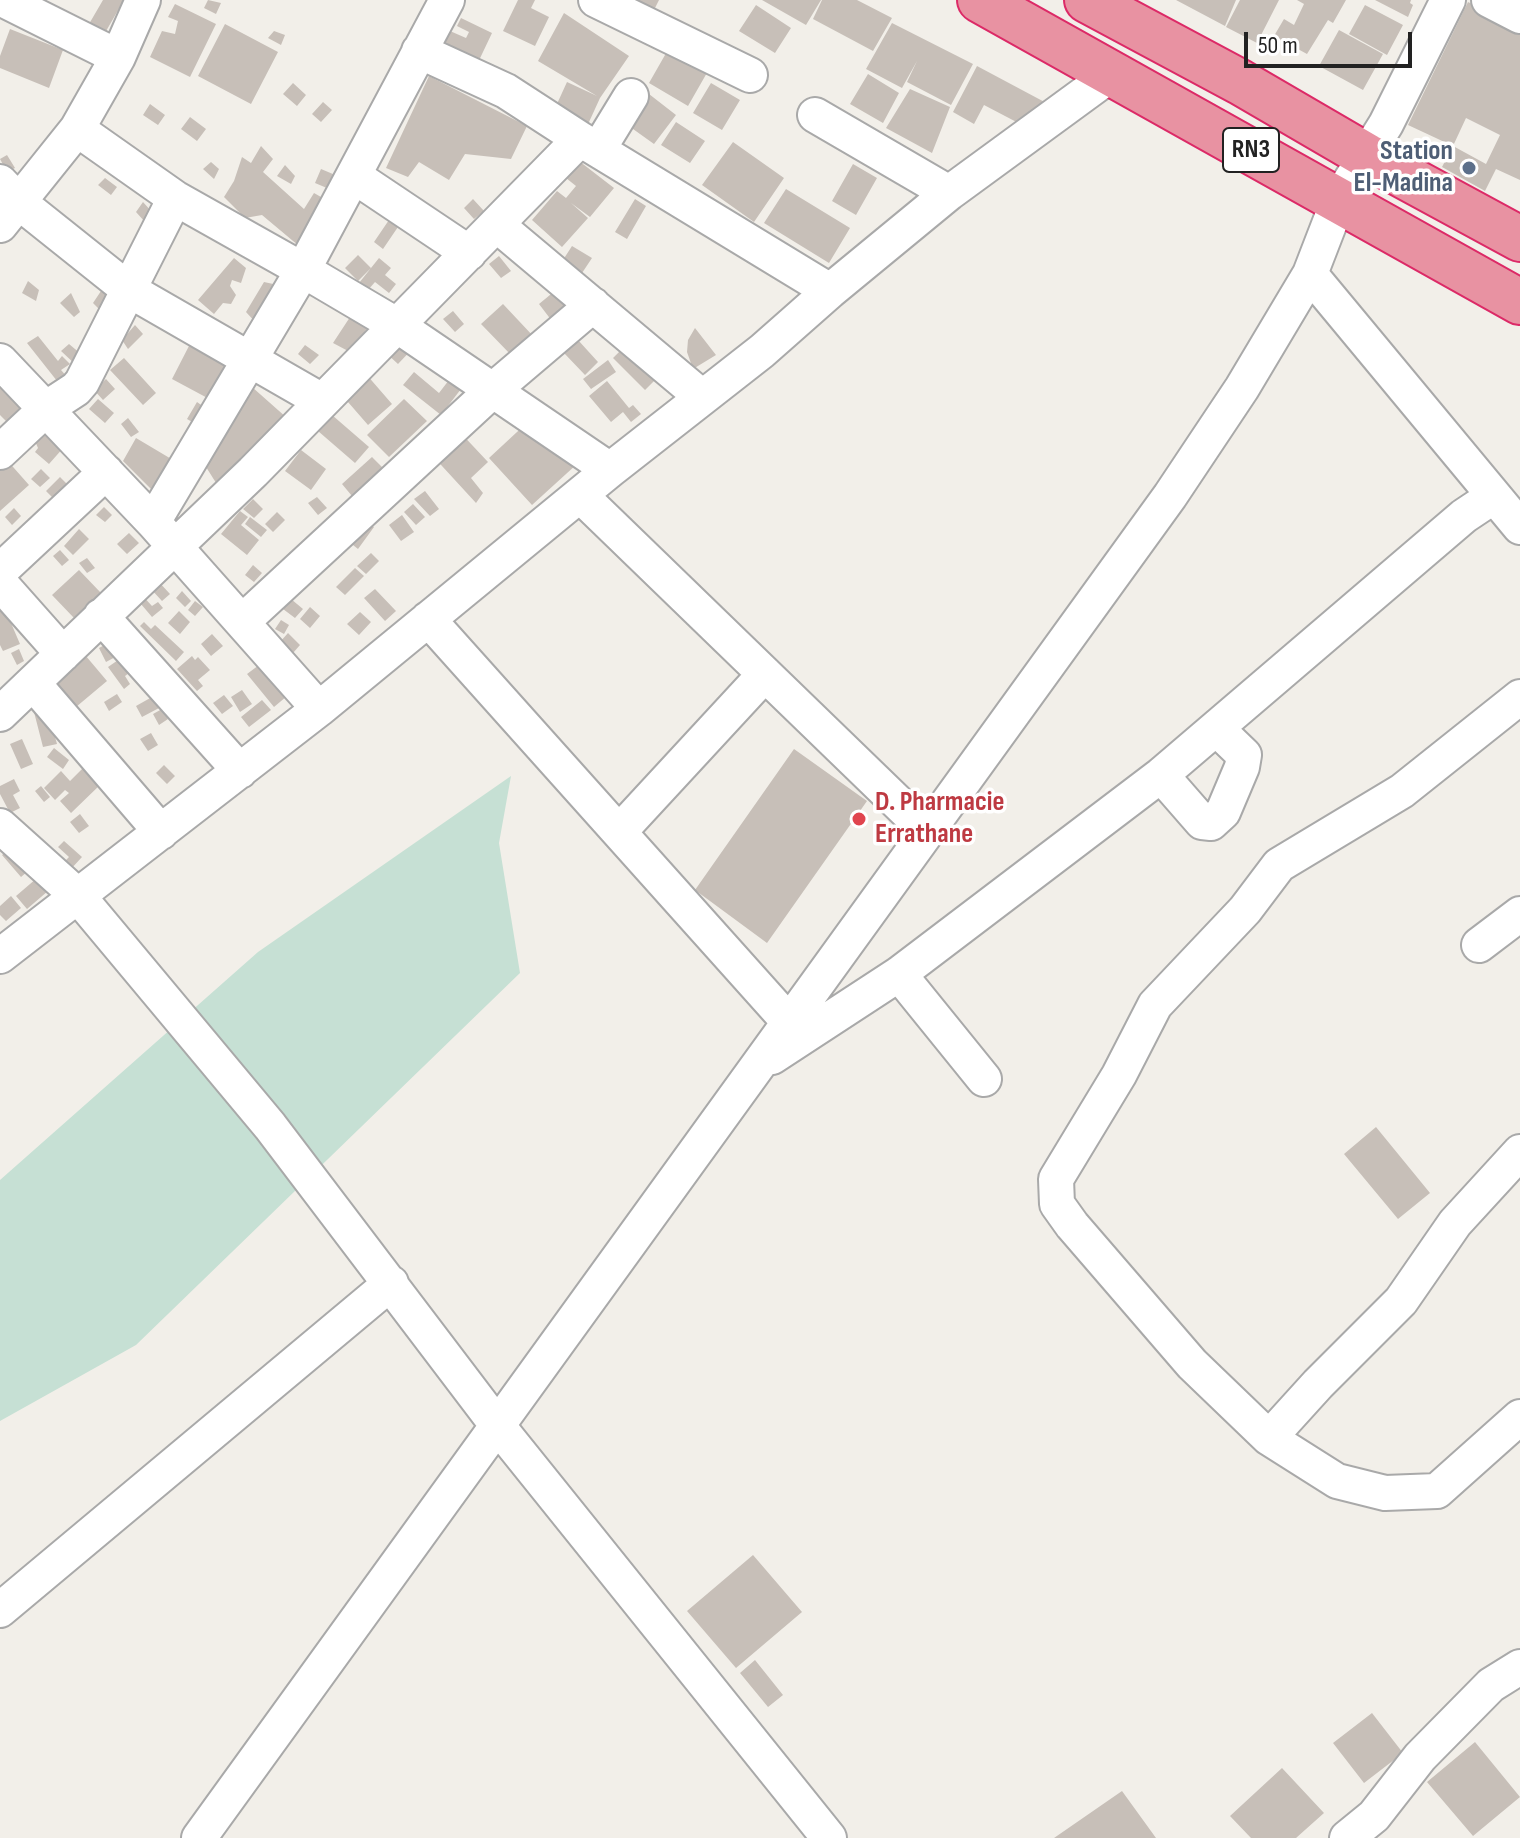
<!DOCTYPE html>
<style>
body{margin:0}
#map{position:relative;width:1520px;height:1838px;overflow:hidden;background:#f2efe9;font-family:"Sofia Sans Condensed",sans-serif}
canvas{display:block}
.scale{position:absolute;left:1244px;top:32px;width:168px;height:36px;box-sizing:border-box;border:4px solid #222;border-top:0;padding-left:10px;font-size:24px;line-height:28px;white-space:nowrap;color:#222;-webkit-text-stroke:6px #fff;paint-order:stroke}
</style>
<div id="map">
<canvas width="1520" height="1838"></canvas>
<div class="scale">50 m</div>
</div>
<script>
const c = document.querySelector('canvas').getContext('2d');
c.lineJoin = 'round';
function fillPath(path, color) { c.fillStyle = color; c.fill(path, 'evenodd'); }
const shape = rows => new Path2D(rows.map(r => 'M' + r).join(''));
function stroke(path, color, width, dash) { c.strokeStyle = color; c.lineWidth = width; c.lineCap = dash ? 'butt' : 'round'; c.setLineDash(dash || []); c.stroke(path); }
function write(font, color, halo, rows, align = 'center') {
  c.font = font + ' "Sofia Sans Condensed",sans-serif'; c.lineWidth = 7; c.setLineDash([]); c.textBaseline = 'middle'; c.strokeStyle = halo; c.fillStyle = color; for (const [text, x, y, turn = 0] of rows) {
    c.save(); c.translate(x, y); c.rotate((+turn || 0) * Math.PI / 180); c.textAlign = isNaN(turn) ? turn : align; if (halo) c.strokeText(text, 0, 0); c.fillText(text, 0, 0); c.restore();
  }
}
fillPath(shape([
 [511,776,499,843,520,973,136,1345,0,1421,0,1180,258,952]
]), '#c6e0d4');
fillPath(shape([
 [103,0,124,0,98,45,82,36],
 [208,0,221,3,216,14,204,8],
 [518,0,535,0,531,8,549,17,535,46,503,31],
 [620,0,659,0,651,16],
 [762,0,821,0,806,25],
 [822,0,857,0,892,18,873,51,813,19],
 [1176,0,1236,0,1225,26],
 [1240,0,1279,0,1257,43,1226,27],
 [1297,0,1346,0,1333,23,1328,20,1307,54,1274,36,1284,19,1294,25,1304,4],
 [1375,0,1411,0,1410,3,1413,5,1408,17],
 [1468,2,1520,28,1520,180,1496,169,1485,191,1442,167,1453,146,1486,164,1500,135,1466,118,1453,146,1408,125],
 [175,4,216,24,190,77,150,57,162,31,175,34,178,21,168,17],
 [756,5,791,28,775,53,739,31],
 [1365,5,1403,25,1387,55,1349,34],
 [564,13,629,56,600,98,584,133,551,117,567,82,597,96,538,61],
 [461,18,492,33,473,73,443,45,450,31,466,38,469,32,457,26],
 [892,23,973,64,951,105,907,82,917,61,902,88,866,69],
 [225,24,278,52,251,104,198,76],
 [10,29,63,50,49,88,0,68,0,56],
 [1339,30,1383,54,1363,90,1319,66],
 [274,31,285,35,281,45,268,38],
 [669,48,708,71,688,106,649,83],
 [977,66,1052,106,1026,127,984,105,974,124,953,112],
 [868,74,899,93,883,123,850,104],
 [429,76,527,126,511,159,465,154,449,180,419,162,408,177,386,168],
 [293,83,306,95,297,106,283,94],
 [711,83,740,100,722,130,693,113],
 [910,89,950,107,932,153,886,128],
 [649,94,676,115,654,144,626,124],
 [323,102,332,110,321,122,312,114],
 [150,104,165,115,158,125,143,115],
 [190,117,206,129,197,141,181,129],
 [676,122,705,141,690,163,661,145],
 [733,142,784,178,754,222,702,185],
 [261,146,273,159,263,172,304,209,314,193,328,201,299,246,262,215,245,218,224,197,234,181,242,157,251,163],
 [7,155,15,168,7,172,0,159],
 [579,161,614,188,590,217,571,203,588,218,562,247,532,220,557,191,566,198,576,186,566,178],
 [211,162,219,169,214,179,203,169],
 [853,164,877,178,856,215,832,201],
 [285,165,295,176,291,184,277,176],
 [321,169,340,177,334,191,315,183],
 [105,178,117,187,111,195,98,185],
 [786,189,850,228,829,263,764,223],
 [473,199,484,211,474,219,464,208],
 [635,199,646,206,627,239,615,232],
 [143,202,152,212,145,222,136,212],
 [391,217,400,224,383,249,374,242],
 [572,246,592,258,582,273,563,260],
 [358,255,371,268,358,281,345,268],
 [499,256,511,271,501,278,489,264],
 [234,258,246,268,241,283,232,280,230,286,236,295,231,304,223,303,214,314,198,300],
 [379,258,391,268,385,275,396,284,389,293,375,282,368,290,359,283],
 [28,281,39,290,36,301,22,293],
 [264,282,287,287,257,324,246,312],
 [556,290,573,311,555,325,539,304],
 [101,291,109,297,100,310,93,303],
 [71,293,80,312,74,317,60,303],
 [503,304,534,337,513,357,481,324],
 [453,311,464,324,455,332,443,319],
 [352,314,369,326,350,352,333,343],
 [135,325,143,334,128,349,122,340],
 [695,328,716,355,693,369,687,352,688,340],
 [405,332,417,344,398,364,385,352],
 [38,336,58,361,62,356,70,364,61,370,69,379,61,386,27,343],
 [578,340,598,362,585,375,564,353],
 [69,344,81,354,76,365,61,351],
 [190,344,232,366,213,401,172,379],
 [305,345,319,355,310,364,298,354],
 [626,345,658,377,645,390,613,358],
 [124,358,156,393,143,405,110,370],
 [608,360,616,372,591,389,583,379],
 [414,372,439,393,449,380,461,389,441,415,403,385],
 [0,374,34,401,9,424,0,415],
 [366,374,392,404,368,425,341,394],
 [106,379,115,389,103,400,94,390],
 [607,381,629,408,633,405,641,414,631,422,623,412,611,422,589,396],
 [252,387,287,418,218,486,201,459],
 [98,399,114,413,105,423,89,409],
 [404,399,427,421,389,457,367,435],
 [197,402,204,407,194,423,187,419],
 [44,414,72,438,49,464,35,452,38,448,35,441],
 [332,415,369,447,355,463,318,431],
 [128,418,139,432,131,437,121,424],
 [531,419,577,464,532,505,489,458],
 [457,429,488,462,471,478,483,493,476,503,431,454],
 [136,438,173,460,152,490,123,461],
 [301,450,326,469,311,490,285,471],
 [372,457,383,468,352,496,342,484],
 [6,459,29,485,0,511,0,464],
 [41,469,50,478,40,487,31,479],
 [60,477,71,488,57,502,46,491],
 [425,491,439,509,430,516,414,499],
 [317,497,327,508,318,515,308,503],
 [253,499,263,509,254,518,243,509],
 [413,504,425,517,416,525,404,512],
 [104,507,112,515,105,522,96,515],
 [14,508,21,516,12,525,5,517],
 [240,511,248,517,241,525,259,540,247,555,221,534],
 [277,512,285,520,273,532,265,524],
 [402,515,414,532,401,541,389,525],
 [250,517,267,530,261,537,245,524],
 [363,520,374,527,358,549,348,541],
 [79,529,89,539,73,555,64,546],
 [129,533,139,543,127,554,117,544],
 [60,550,69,560,62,566,53,556],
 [371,553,379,561,366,574,357,566],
 [87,558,95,568,87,573,79,563],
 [253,565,262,573,254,582,245,575],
 [355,568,364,576,345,595,336,587],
 [79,570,101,593,74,618,52,595],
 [158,581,170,594,162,601,150,588],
 [375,589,396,611,385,621,364,598],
 [182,591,191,601,185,607,176,598],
 [140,593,152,606,158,602,163,608,152,617,135,597],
 [291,599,303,609,295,618,283,609],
 [195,601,203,607,195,616,188,610],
 [310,607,320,616,310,628,300,619],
 [5,609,20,644,3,651,0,645,0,611],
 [179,611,190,622,180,634,168,623],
 [360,612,371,622,359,635,347,624],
 [281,620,289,625,284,634,275,629],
 [144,622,151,629,155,625,184,652,176,661,140,626],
 [288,633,300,645,293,653,280,642],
 [212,634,223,646,211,656,201,644],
 [112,641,119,655,106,662,99,648],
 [19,649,24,661,17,665,11,653],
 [80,649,107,681,76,707,49,674],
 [124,656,133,670,125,676,130,684,124,689,108,667],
 [192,656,195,660,198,657,210,670,198,680,203,686,197,691,177,669],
 [259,665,293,691,274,707,247,674],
 [242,690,252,704,240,712,231,697],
 [117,694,122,702,109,711,104,702],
 [224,695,233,706,222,714,213,703],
 [152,697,159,708,142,717,136,706],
 [262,700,271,710,249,727,241,717],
 [47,708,57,744,43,747,34,712],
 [162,709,168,719,159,725,153,714],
 [151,733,158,745,148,751,140,739],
 [22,739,33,764,21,769,10,744],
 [54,748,69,760,63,769,47,757],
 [794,749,867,801,767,943,695,890],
 [164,765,175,776,167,784,156,773],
 [84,767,101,784,71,813,60,801,69,793,65,790,55,800,44,788,61,771,70,781],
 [14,779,20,791,13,795,20,808,10,813,0,794,0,786],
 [41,786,50,797,44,802,35,791],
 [80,814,89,826,79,833,70,822],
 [64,841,82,857,70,870,63,863,69,857,58,847],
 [10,849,28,871,21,877,2,855],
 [37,878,48,891,27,909,16,896],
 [11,896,21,908,6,921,0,915,0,906],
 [1376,1127,1430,1193,1398,1219,1344,1154],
 [753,1555,802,1612,736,1668,687,1611],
 [755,1660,783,1695,768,1707,740,1673],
 [1372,1713,1403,1753,1364,1783,1333,1743],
 [1475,1742,1520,1797,1473,1836,1427,1782],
 [1282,1768,1324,1813,1296,1838,1251,1838,1230,1816],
 [1122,1791,1156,1838,1054,1838]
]), '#c7bfb8');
const minor = shape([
 [4,0,118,57],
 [447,0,303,270,398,326,610,470],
 [596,0,750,75],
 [1489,0,1520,16],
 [419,51,506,91,580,139,830,291],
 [815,115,949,193],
 [77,129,175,198,303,270,153,522],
 [598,150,631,96],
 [354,176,469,253],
 [0,182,20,203,129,290,322,401],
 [0,225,77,129,118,57,143,0],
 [497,225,702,397],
 [1310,274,1520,527],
 [0,361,153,522,319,709],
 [0,452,47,408,76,389,82,382,175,198],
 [580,495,927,831],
 [0,571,106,472],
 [0,583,63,654],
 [101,616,240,771],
 [428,619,789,1022],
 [242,622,493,390,593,305],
 [33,683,161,832],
 [1520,697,1402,791,1279,865,1245,910,1155,1005,1119,1075,1056,1179,1057,1204,1072,1225,1192,1364,1269,1438,1337,1481,1385,1493,1437,1491,1520,1417],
 [0,714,253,472,580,139],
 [1161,775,1202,822,1211,823,1223,812,1242,767,1244,755,1216,728],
 [0,826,78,896,270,1126,497,1425,829,1838],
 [619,832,765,674],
 [1479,945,1520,914],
 [0,956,319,709,610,470,762,351,830,291,949,193,1113,73],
 [899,974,984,1079],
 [772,1057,899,974,1161,775,1464,516,1494,496],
 [1269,1438,1318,1384,1401,1301,1455,1223,1520,1152],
 [0,1610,391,1283],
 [199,1838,1170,496,1242,388,1310,274,1339,199,1386,124,1448,0],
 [1347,1838,1374,1816,1420,1757,1491,1685,1520,1667]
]);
const highway = shape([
 [980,0,1520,302],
 [1087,0,1240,82,1367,156,1520,239]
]);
stroke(minor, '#a9a9a9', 38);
stroke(highway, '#dc2a67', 48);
stroke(minor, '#fff', 34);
stroke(highway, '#e892a2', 44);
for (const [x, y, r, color] of [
 [1469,168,8,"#5c6f8a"],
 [859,819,8,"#e0444e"]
]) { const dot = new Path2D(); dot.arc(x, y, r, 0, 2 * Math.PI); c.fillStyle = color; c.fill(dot); stroke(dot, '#fff', 3); }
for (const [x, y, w] of [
 [1251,150,56]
]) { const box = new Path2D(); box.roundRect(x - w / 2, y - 22, w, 44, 6); c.fillStyle = '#fff'; c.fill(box); stroke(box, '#222', 2); }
write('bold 26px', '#222', null, [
 ["RN3",1251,150]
]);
write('bold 28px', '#4e5e75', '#fff', [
 ["Station",1453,152],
 ["El-Madina",1453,184]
], 'right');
write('bold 28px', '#be3a42', '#fff', [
 ["D. Pharmacie",875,803],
 ["Errathane",875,835]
], 'left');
</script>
